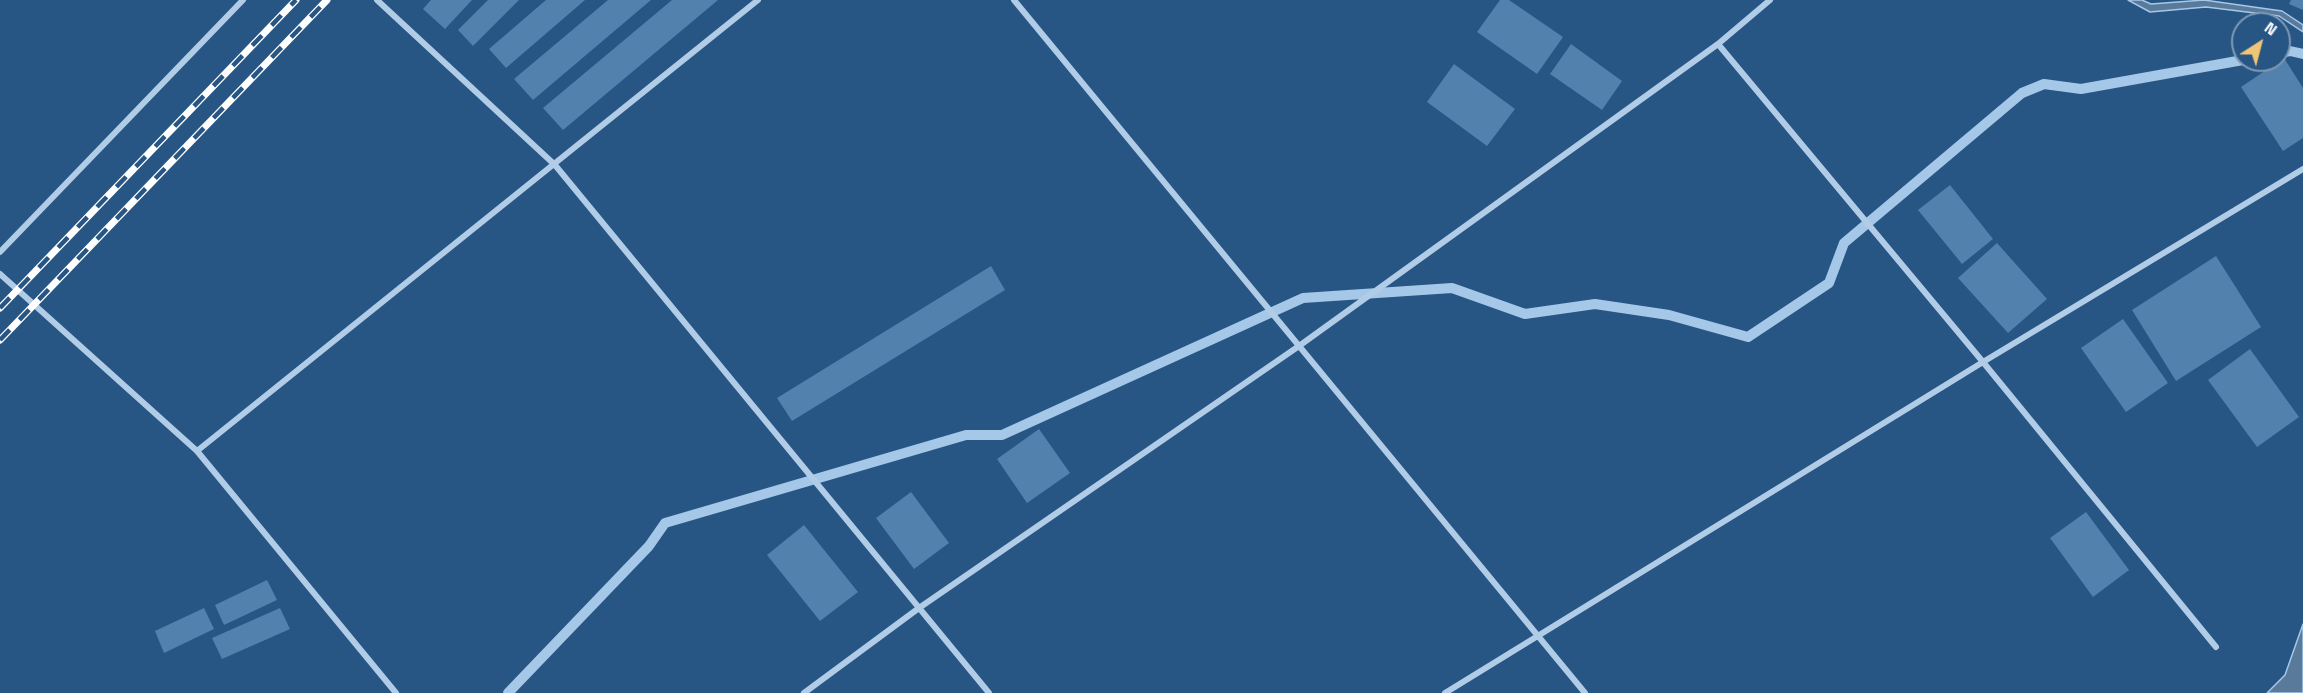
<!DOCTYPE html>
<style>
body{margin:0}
#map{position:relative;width:2303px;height:693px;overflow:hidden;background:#275584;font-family:"Space Grotesk",sans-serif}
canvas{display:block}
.north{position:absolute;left:2231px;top:12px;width:60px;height:60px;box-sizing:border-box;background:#275584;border:2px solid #7d99b5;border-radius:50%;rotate:36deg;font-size:16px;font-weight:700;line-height:24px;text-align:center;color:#fff}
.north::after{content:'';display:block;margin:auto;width:21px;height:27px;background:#f0c676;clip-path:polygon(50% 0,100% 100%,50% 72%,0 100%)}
</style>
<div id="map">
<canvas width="2303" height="693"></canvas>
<div class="north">N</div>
</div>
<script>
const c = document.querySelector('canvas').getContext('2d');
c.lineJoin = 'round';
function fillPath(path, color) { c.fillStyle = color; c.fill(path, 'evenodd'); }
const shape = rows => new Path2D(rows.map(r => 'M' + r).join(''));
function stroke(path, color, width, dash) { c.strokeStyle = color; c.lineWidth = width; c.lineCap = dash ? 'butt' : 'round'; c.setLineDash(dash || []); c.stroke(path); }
const water = shape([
 [2128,0,2142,0,2151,4,2204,0,2282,11,2303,25,2303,32,2279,16,2206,7,2150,12,2128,0],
 [2303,624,2303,693,2267,693,2285,675,2303,624]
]);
fillPath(water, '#5a7a9b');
stroke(water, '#a5c8e8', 1.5);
stroke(shape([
 [2279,53,2290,51,2303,54],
 [508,693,649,546,665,523,966,435,1002,435,1303,298,1452,288,1525,314,1595,304,1669,315,1748,337,1829,283,1844,243,2022,93,2044,84,2081,89,2243,60]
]), '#a5c8e8', 10);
fillPath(shape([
 [431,0,472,0,445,29,423,9],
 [488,0,519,0,473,46,458,30],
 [546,0,585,0,506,68,489,49],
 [608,0,651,0,533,100,514,79],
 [672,0,718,0,563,130,543,108],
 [1500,0,1509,0,1563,37,1537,74,1477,32],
 [2291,0,2303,0,2303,10,2289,4],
 [1571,44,1622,81,1602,110,1550,74],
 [2284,58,2303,88,2303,138,2283,151,2241,87],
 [1454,64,1515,109,1487,146,1427,102],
 [1950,185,1993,239,1962,264,1918,210],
 [1997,243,2047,299,2008,333,1958,278],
 [2216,256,2261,327,2176,381,2132,310],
 [991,266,1005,290,792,421,777,398],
 [2123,319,2168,383,2126,412,2081,348],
 [2250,349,2299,417,2257,447,2208,380],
 [1039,429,1070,473,1027,503,997,459],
 [911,492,949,543,914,569,876,518],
 [2086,512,2129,570,2093,597,2050,538],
 [804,525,858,592,820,621,767,555],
 [267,580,277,600,224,625,215,605],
 [204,608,214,629,164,653,155,631],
 [280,608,290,629,222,659,212,638]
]), '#5381ae');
stroke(shape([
 [377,0,555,165,989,693],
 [1014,0,1585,693],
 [1718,44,1983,362,2216,647],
 [0,252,243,0],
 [0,274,197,451],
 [396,693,197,451,758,0],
 [804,693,919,608,1299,346,1718,44,1770,0],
 [1445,693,1983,362,2303,169]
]), '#b1cce7', 6);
const rail = shape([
 [0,308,296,0],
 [0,340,327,0]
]);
stroke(rail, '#fff', 7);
stroke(rail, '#275584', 4.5, [14]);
</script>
